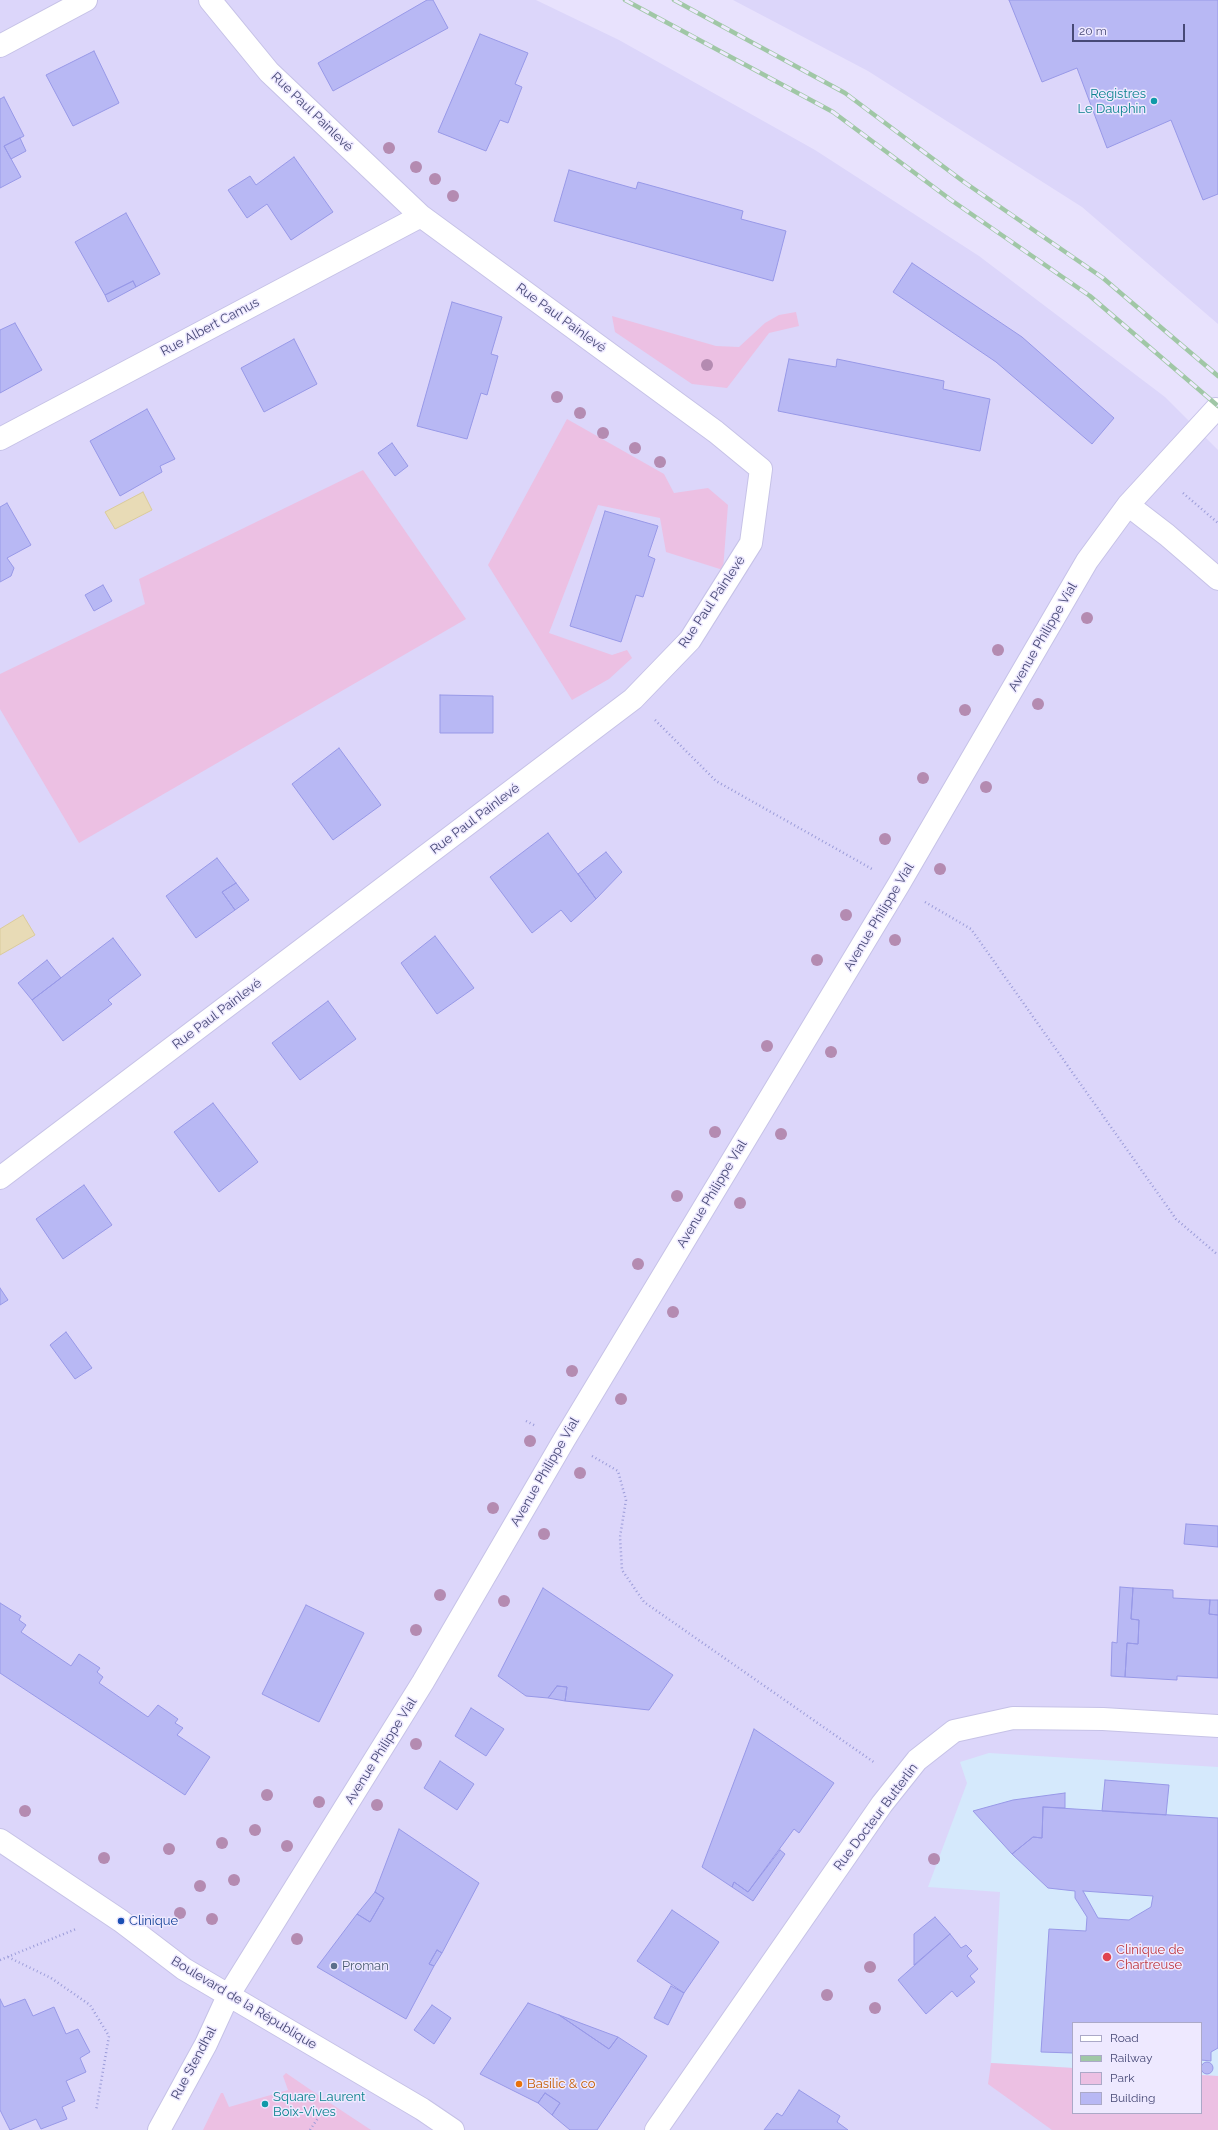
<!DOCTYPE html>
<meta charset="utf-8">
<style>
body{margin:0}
#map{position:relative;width:1218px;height:2130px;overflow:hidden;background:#e8e2fd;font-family:Raleway,sans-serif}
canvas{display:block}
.legend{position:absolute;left:1072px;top:2022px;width:130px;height:92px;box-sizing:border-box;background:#eee9ff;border:1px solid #aba9c8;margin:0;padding:5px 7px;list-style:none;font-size:12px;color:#474976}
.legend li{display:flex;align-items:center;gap:8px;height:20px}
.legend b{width:20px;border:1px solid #aba9c8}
.scale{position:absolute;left:1072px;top:24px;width:113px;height:18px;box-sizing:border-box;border:2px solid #474976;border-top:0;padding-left:5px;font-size:12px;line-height:14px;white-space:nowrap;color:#474976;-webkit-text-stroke:3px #eee9ff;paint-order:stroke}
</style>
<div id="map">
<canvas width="1218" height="2130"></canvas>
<ul class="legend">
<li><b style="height:5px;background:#fff"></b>Road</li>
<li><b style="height:5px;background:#a0c7a6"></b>Railway</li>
<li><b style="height:11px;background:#ecc0e3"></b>Park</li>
<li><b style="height:11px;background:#b8b8f4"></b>Building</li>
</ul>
<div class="scale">20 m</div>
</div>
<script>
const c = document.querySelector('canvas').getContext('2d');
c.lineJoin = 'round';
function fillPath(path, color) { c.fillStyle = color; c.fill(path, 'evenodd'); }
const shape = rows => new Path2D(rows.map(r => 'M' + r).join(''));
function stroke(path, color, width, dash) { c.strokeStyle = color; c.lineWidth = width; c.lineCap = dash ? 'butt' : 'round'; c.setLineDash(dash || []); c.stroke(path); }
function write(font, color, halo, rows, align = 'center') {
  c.font = font + ' Raleway,sans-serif'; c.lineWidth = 3; c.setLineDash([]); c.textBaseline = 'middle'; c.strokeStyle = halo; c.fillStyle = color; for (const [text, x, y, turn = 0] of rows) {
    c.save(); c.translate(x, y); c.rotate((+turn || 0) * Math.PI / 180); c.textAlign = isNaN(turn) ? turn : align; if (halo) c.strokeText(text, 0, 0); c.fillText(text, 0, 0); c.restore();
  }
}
fillPath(shape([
 [0,0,536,0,619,40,815,150,979,256,1165,397,1218,450,1218,2130,0,2130],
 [1073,2023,1201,2023,1201,2113,1073,2113],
 [733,0,1218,0,1218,324,1082,207,868,71]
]), '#dcd6fa');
fillPath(shape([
 [989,1753,1218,1767,1218,2076,1201,2075,1201,2023,1073,2023,1073,2068,991,2063,1000,1892,928,1887,967,1783,960,1762]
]), '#d5e9fc');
fillPath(shape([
 [796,312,799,326,769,333,727,388,692,384,615,332,612,316,716,346,739,347,765,323,779,315],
 [567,419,664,474,674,493,708,488,728,505,723,570,666,552,660,518,598,505,549,633,612,655,627,650,632,658,609,679,572,700,488,565],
 [363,470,466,619,79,843,0,709,0,674,145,604,139,579],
 [991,2063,1073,2068,1073,2113,1201,2113,1201,2075,1218,2076,1218,2130,1052,2130,988,2084],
 [286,2073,321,2097,371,2130,203,2130,221,2093,223,2093,229,2107,288,2090,283,2076]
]), '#ecc0e3');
const water = shape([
 [143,492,152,510,115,529,105,512,143,492],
 [23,915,35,935,0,955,0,929,23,915]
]);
fillPath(water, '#e8dbb6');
stroke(water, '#dacb9b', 1);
const building = shape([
 [427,0,433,0,448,28,333,91,318,63,427,0],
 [1009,0,1218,0,1218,194,1203,200,1171,120,1107,148,1077,68,1042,82,1009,0],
 [480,34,528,53,515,84,522,87,508,123,500,120,486,151,438,132,480,34],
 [94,51,119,103,73,126,46,75,94,51],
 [4,97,24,136,4,146,21,177,0,188,0,99,4,97],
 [20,138,26,151,11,159,4,146,20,138],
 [294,157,333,212,291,240,267,204,247,218,228,190,250,176,256,185,294,157],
 [569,170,636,189,638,182,743,211,741,219,786,231,773,281,554,221,569,170],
 [126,213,160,274,136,287,133,281,105,295,75,242,126,213],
 [912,263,1022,337,1114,418,1092,444,996,362,893,292,912,263],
 [133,281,136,287,108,302,105,295,133,281],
 [452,302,502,317,491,354,498,356,487,395,481,393,467,439,417,426,452,302],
 [15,323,42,370,0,393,0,330,15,323],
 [294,339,317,384,264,412,241,368,294,339],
 [789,359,836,367,837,359,944,381,943,389,990,399,980,451,778,411,789,359],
 [147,409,175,459,160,466,162,472,120,496,90,441,147,409],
 [392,443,408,466,395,476,378,453,392,443],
 [7,503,31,545,7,558,14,568,11,576,0,582,0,507,7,503],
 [605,511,658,526,648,556,655,559,643,597,636,595,621,642,570,626,605,511],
 [103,585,112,601,94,611,85,595,103,585],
 [440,695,493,696,493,733,440,733,440,695],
 [339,748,381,805,333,840,292,784,339,748],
 [548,833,596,899,571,922,561,910,532,933,490,877,548,833],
 [606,852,622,872,596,899,578,874,606,852],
 [217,858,236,883,222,892,235,910,196,938,166,896,217,858],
 [236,883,249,900,235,910,222,892,236,883],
 [435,936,474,988,437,1014,401,963,435,936],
 [113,938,141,975,108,1000,112,1004,63,1041,32,1000,113,938],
 [47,960,61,978,32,1000,18,983,47,960],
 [328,1001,356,1039,300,1080,272,1043,328,1001],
 [213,1103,258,1162,219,1192,174,1132,213,1103],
 [84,1185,112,1225,63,1259,36,1219,84,1185],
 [0,1288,8,1300,0,1305,0,1288],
 [66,1332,92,1368,75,1379,50,1345,66,1332],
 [1186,1524,1218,1526,1218,1547,1184,1544,1186,1524],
 [1120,1587,1133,1588,1131,1619,1139,1620,1138,1644,1127,1643,1125,1677,1111,1676,1112,1642,1117,1643,1120,1587],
 [543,1588,673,1675,649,1710,565,1701,567,1687,557,1686,548,1698,526,1696,498,1676,543,1588],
 [1133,1588,1173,1590,1173,1598,1210,1600,1209,1614,1218,1615,1218,1678,1177,1676,1177,1680,1125,1677,1127,1643,1138,1644,1139,1620,1131,1619,1133,1588],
 [1210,1600,1218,1600,1218,1615,1209,1614,1210,1600],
 [0,1603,21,1616,19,1620,26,1625,21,1632,71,1666,79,1654,100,1668,97,1672,103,1677,99,1683,148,1717,158,1705,178,1719,175,1723,183,1728,177,1735,210,1757,185,1795,0,1673,0,1603],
 [306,1605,364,1633,319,1722,262,1694,306,1605],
 [557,1686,567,1687,565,1701,548,1698,557,1686],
 [471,1708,504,1729,486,1756,455,1736,471,1708],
 [754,1729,834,1783,799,1833,794,1829,748,1892,734,1882,732,1887,702,1867,754,1729],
 [440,1761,474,1784,457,1810,424,1788,440,1761],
 [1105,1780,1169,1785,1166,1815,1102,1811,1105,1780],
 [1065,1793,1065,1808,1043,1807,1042,1838,1033,1837,1012,1854,973,1811,1013,1800,1065,1793],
 [1043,1807,1218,1818,1218,2048,1211,2052,1211,2061,1201,2060,1201,2023,1073,2023,1073,2053,1041,2052,1049,1929,1086,1931,1087,1917,1075,1898,1075,1891,1048,1888,1012,1854,1033,1837,1042,1838,1043,1807],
 [1083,1891,1153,1896,1151,1907,1129,1920,1098,1918,1083,1891],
 [399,1829,479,1883,442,1953,437,1950,429,1964,434,1966,406,2019,317,1967,357,1914,370,1922,384,1898,375,1892,399,1829],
 [780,1850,785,1854,753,1901,732,1887,734,1882,748,1892,780,1850],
 [375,1892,384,1898,370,1922,357,1914,375,1892],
 [672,1910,719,1942,684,1993,637,1961,672,1910],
 [935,1917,950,1934,914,1965,914,1934,935,1917],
 [950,1934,961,1948,966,1945,972,1951,967,1956,978,1969,970,1976,975,1982,957,1997,952,1991,926,2014,898,1980,950,1934],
 [437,1950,442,1953,434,1966,429,1964,437,1950],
 [671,1986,684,1993,668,2025,654,2018,671,1986],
 [0,1999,4,2007,25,1999,33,2016,54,2007,66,2034,78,2029,90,2052,80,2058,86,2072,66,2081,75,2101,62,2107,67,2119,41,2129,36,2119,10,2130,0,2110,0,1999],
 [528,2003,559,2015,609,2049,618,2037,647,2056,597,2130,570,2130,552,2115,560,2103,545,2093,538,2103,480,2074,528,2003],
 [432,2005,451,2018,434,2044,414,2030,432,2005],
 [559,2015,618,2037,609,2049,559,2015],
 '1201 2068a6 6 0 1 1 12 0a6 6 0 1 1-12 0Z',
 [799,2090,840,2116,837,2122,848,2130,764,2130,777,2113,782,2116,799,2090],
 [545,2093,560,2103,552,2115,538,2103,545,2093]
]);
fillPath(building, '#b8b8f4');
stroke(building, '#9899e8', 1);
const minor = shape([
 [0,46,86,0],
 [0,439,421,216],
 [1128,505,1167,535,1218,579],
 [0,1178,633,699,690,640,751,543,761,469,716,432,421,216,269,72,210,0],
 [228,1996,423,1682,564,1440,899,884,1087,561,1128,505,1216,409],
 [656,2130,882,1804,917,1760,954,1731,1013,1718,1103,1719,1218,1726]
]);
const tertiary = shape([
 [0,1840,121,1921,184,1969,422,2109,453,2130],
 [159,2130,206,2044,228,1996]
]);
stroke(minor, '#c6c2e7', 24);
stroke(tertiary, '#c6c2e7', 24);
stroke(shape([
 [1183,493,1218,523],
 [655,720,716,781,872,869],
 [925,902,971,929,1176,1219,1218,1255],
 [526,1421,536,1426],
 [592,1456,618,1471,626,1500,620,1537,622,1570,644,1602,875,1763],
 [8,1957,51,1978,90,2005,109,2036,96,2111],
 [0,1960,76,1929],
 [310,2130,318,2118]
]), '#9b9cd9', 2.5, [1, 3]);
stroke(minor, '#fff', 22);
stroke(tertiary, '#fff', 22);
const rail = shape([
 [625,0,833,112,951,200,1090,296,1218,406],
 [674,0,845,93,964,182,1103,278,1218,376]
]);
stroke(rail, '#a0c7a6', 4.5);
stroke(rail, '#eee9ff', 3, [9]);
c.fillStyle = '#b48bb1';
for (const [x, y] of [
 [389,148],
 [416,167],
 [435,179],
 [453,196],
 [707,365],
 [557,397],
 [580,413],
 [603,433],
 [635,448],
 [660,462],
 [1087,618],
 [998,650],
 [1038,704],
 [965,710],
 [923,778],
 [986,787],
 [885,839],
 [940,869],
 [846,915],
 [895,940],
 [817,960],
 [767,1046],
 [831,1052],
 [715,1132],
 [781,1134],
 [677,1196],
 [740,1203],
 [638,1264],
 [673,1312],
 [572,1371],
 [621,1399],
 [530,1441],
 [580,1473],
 [493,1508],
 [544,1534],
 [440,1595],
 [504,1601],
 [416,1630],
 [416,1744],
 [267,1795],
 [319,1802],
 [377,1805],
 [25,1811],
 [255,1830],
 [222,1843],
 [287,1846],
 [169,1849],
 [104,1858],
 [934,1859],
 [234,1880],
 [200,1886],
 [180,1913],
 [212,1919],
 [297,1939],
 [870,1967],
 [827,1995],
 [875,2008]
]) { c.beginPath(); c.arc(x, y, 6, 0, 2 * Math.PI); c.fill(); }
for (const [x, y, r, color] of [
 [1154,101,4,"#0f9aa8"],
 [121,1921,4,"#1a4fb4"],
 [1107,1957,5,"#e0444e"],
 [334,1966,4,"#5c6f8a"],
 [519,2084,4,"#e8710a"],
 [265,2104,4,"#0f9aa8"]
]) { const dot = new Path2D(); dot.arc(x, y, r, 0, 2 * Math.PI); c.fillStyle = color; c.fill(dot); stroke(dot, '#eee9ff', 1.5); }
write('13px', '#0d838f', '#eee9ff', [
 ["Registres",1146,94],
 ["Le Dauphin",1146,109],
 ["Square Laurent",273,2097,"left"],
 ["Boix-Vives",273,2112,"left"]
], 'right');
write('13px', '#474976', '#eee9ff', [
 ["Rue Paul Painlevé",312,112,44],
 ["Rue Paul Painlevé",561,318,36],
 ["Rue Albert Camus",210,327,-28],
 ["Rue Paul Painlevé",712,602,-56],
 ["Avenue Philippe Vial",1043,637,-60],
 ["Rue Paul Painlevé",475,819,-37],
 ["Avenue Philippe Vial",879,917,-59],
 ["Rue Paul Painlevé",217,1014,-37],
 ["Avenue Philippe Vial",712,1194,-59],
 ["Avenue Philippe Vial",545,1472,-60],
 ["Avenue Philippe Vial",381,1751,-58],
 ["Rue Docteur Butterlin",876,1817,-53],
 ["Boulevard de la République",244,2003,31],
 ["Rue Stendhal",194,2063,-62]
]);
write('13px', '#164399', '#eee9ff', [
 ["Clinique",129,1921]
], 'left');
write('13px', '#be3a42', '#eee9ff', [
 ["Clinique de",1116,1950],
 ["Chartreuse",1116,1965]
], 'left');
write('13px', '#4e5e75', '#eee9ff', [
 ["Proman",342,1966]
], 'left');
write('13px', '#c56008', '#eee9ff', [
 ["Basilic & co",527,2084]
], 'left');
</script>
